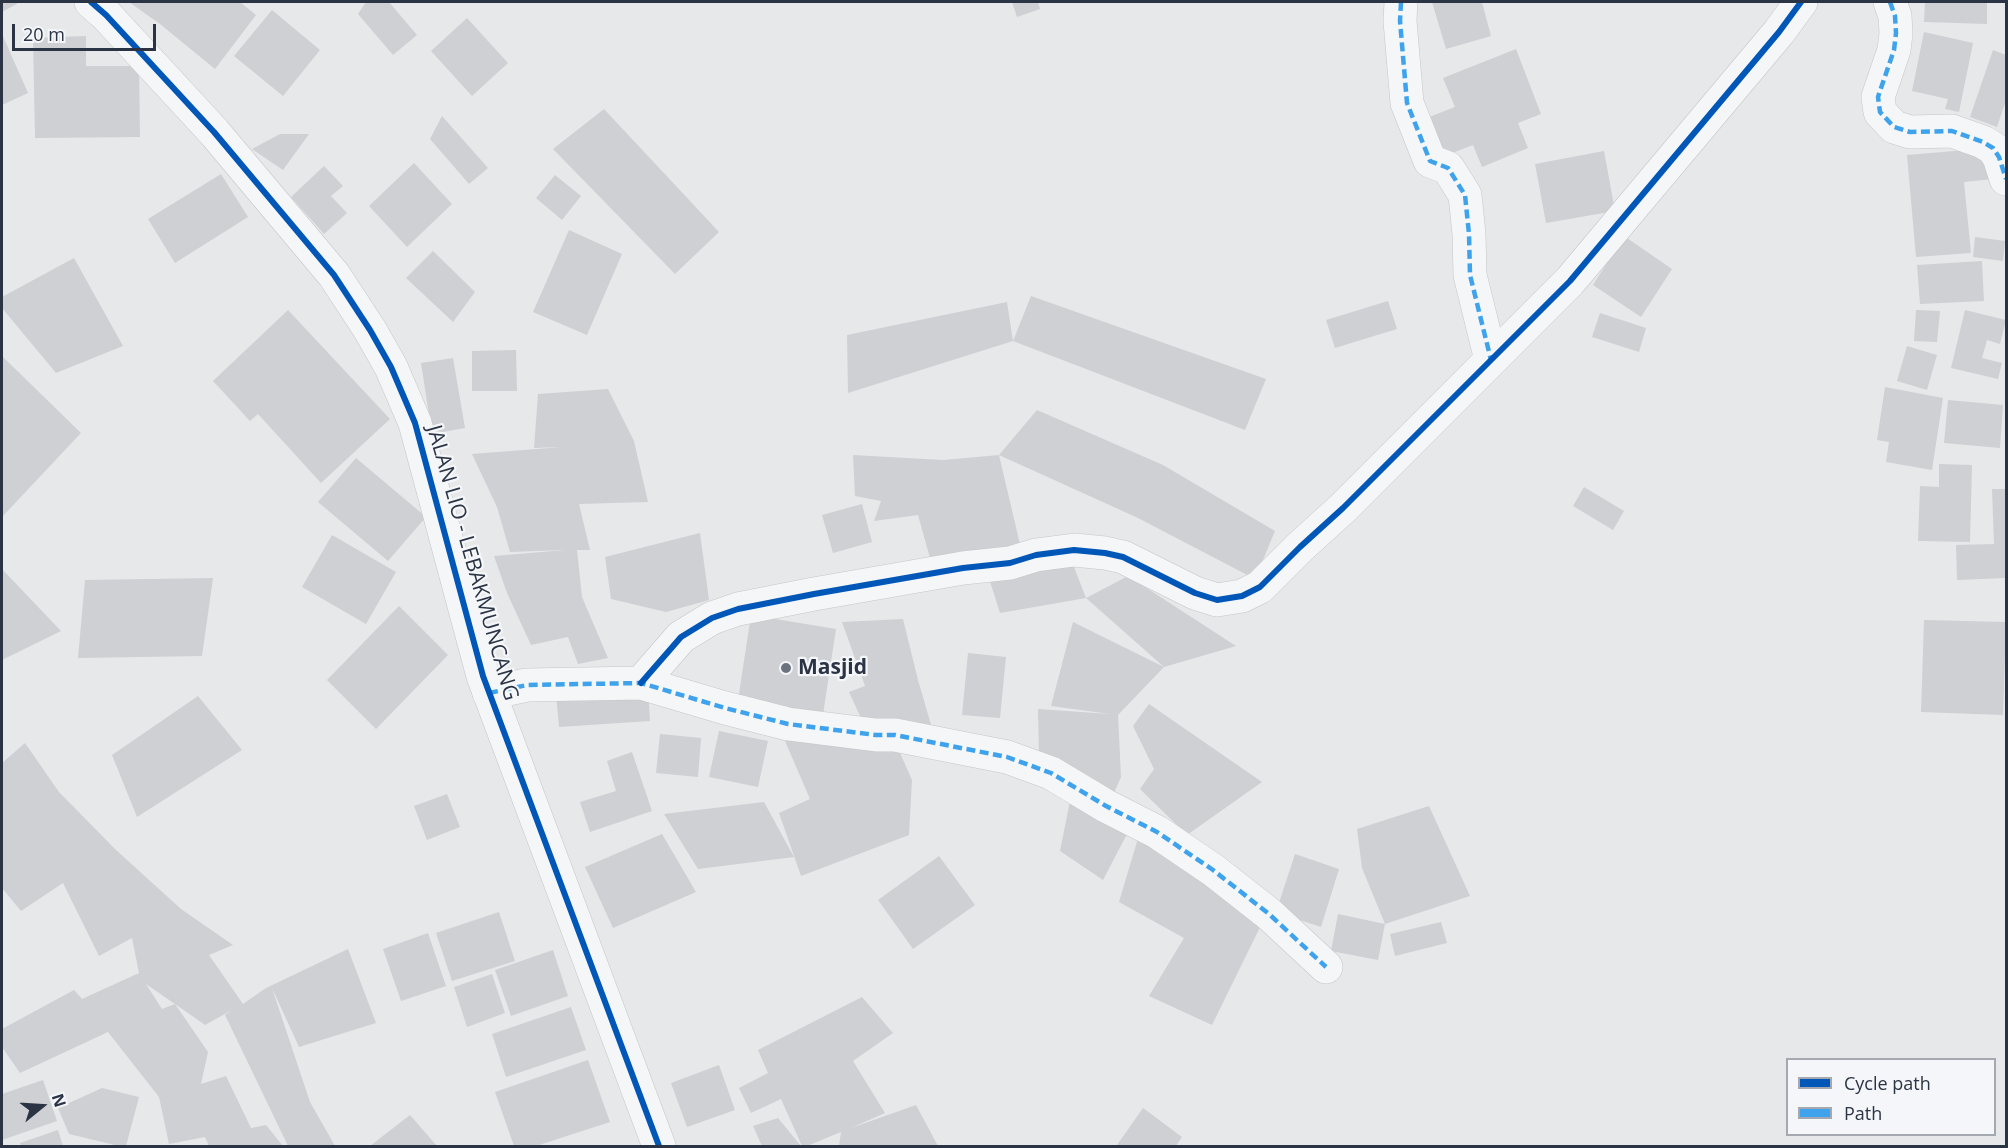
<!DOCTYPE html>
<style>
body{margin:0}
#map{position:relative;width:2008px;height:1148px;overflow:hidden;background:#e6e8ea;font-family:"Open Sans",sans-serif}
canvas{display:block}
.frame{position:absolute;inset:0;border:3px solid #2b3445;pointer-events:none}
.legend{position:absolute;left:1786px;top:1058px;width:210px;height:78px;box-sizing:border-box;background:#f4f6f9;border:2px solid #a4a8b1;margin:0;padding:8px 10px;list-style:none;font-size:18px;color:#2b3445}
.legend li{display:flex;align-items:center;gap:12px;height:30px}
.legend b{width:30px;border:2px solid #a4a8b1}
.north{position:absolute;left:12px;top:1076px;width:60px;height:60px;-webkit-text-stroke:4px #f4f6f9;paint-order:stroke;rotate:72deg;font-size:16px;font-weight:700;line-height:24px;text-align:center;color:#2b3445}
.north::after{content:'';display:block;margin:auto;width:21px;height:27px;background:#2b3445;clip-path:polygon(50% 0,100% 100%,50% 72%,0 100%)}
.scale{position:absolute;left:12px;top:24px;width:144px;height:27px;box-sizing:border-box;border:3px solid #2b3445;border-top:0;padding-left:8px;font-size:18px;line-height:21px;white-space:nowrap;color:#2b3445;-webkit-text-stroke:4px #f4f6f9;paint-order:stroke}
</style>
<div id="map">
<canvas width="2008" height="1148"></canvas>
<div class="frame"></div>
<ul class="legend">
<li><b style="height:8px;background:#0057b8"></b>Cycle path</li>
<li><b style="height:8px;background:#3ea3ec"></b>Path</li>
</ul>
<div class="north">N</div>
<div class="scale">20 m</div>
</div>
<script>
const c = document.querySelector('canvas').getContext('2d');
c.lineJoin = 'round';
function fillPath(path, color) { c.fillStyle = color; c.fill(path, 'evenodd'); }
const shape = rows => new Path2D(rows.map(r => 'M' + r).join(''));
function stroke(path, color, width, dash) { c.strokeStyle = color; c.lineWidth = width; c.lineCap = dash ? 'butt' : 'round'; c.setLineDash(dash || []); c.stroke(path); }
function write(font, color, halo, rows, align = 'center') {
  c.font = font + ' "Open Sans",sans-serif'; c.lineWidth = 4.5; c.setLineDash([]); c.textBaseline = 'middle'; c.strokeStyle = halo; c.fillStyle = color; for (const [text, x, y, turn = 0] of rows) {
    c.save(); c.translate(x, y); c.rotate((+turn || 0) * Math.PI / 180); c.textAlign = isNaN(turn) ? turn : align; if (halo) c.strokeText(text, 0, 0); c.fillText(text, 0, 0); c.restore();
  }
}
fillPath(shape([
 [2,2,20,2,2,12],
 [129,2,240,2,256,15,215,69,160,24],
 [366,2,389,2,417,35,393,55,358,14],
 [1012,2,1038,2,1040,9,1017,17],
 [1432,2,1482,2,1491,36,1446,49],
 [1925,2,1987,2,1987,24,1924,22],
 [272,10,320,50,283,96,234,56],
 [467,18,508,63,472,96,431,51],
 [1924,32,1973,43,1959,112,1945,109,1948,99,1912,91],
 [2,34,28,93,2,105],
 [86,36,86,66,139,66,140,137,35,138,33,38],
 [1516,49,1541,114,1518,123,1528,148,1482,167,1473,145,1434,160,1419,121,1455,107,1443,78],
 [1993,50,2006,55,2006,100,1997,127,1970,117],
 [604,109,719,232,675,274,553,149],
 [442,116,488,168,469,184,430,139],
 [280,134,309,134,283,170,252,149],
 [1990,148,1993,179,1964,182,1971,253,1916,257,1907,155],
 [1604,151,1615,211,1546,223,1535,164],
 [414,163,452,204,407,247,369,206],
 [324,166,343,186,331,196,347,213,324,234,291,197],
 [221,174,248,217,175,263,148,219],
 [555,175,581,196,562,220,536,198],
 [569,230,622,254,587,335,533,312],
 [1624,236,1672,269,1641,317,1593,285],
 [1975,237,2005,241,2003,261,1973,257],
 [433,251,475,292,453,322,406,278],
 [74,258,123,346,56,373,2,308,2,297],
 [1982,261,1984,301,1920,304,1917,265],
 [1031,296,1266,379,1245,430,1013,341],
 [1388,301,1397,329,1335,348,1326,320],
 [1007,302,1013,341,848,393,847,335],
 [288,310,390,419,321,483,258,414,250,421,213,381],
 [1916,310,1940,311,1937,342,1914,341],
 [1965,310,2006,320,2000,344,1987,340,1982,358,2002,363,1998,379,1951,368],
 [1600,313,1646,328,1639,352,1592,337],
 [1907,346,1937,355,1927,390,1897,381],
 [516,350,517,391,472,391,472,351],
 [2,356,81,433,2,517],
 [453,358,465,428,432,434,421,363],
 [1885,387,1943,398,1932,470,1886,462,1889,442,1877,440],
 [608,389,634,441,648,502,579,504,590,550,577,550,582,597,608,658,578,664,568,637,531,645,507,593,494,556,565,550,510,552,497,507,472,454,562,447,534,448,538,394],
 [1948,400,2003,405,2000,448,1944,443],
 [1037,410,1163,465,1275,531,1255,579,1138,518,999,455],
 [853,455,943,460,999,455,1023,557,930,558,918,515,874,521,881,501,855,496],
 [356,458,426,517,388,561,318,502],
 [1939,464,1972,465,1970,542,1918,541,1920,486,1939,487],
 [1584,487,1624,511,1613,530,1573,506],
 [1992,489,2006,489,2006,578,1957,580,1956,545,1994,544],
 [862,504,872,542,833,553,822,515],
 [700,533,709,600,666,612,611,599,605,557],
 [332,535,396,572,366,624,302,587],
 [1072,562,1086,598,1000,613,988,575],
 [2,569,61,631,2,660],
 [1128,576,1236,646,1164,667,1086,598],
 [213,578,202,656,78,658,85,580],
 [399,606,448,655,376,729,327,680],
 [751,615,836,629,822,721,737,707],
 [903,619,918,680,932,728,861,718,849,692,865,686,842,622],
 [1924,620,2006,622,2003,715,1921,712],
 [1073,622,1164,667,1118,715,1121,777,1109,804,1039,756,1038,709,1110,714,1051,706],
 [968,653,1006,657,1000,718,962,715],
 [648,688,650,721,559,727,556,694],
 [198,696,242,750,137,817,112,755],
 [1149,704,1262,782,1187,835,1140,789,1154,769,1133,726],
 [719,731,768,741,758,787,709,777],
 [660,734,701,738,698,777,656,773],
 [893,737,912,780,909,835,801,876,779,813,810,799,785,741],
 [25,743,59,792,115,849,181,909,233,945,209,955,243,1004,266,988,348,949,376,1023,299,1047,272,988,310,1102,335,1146,288,1146,225,1015,232,1010,205,1025,175,1004,208,1052,201,1084,226,1076,251,1128,266,1125,283,1146,209,1146,205,1137,169,1144,159,1097,108,1032,20,1073,2,1047,2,1029,74,990,82,999,139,973,132,938,99,956,63,883,21,911,2,888,2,763],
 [146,984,172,1002,175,1004,162,1009],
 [632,752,652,811,590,832,580,802,616,791,607,761],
 [1073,786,1127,834,1103,880,1060,851],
 [447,794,460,827,427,840,414,806],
 [764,802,794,857,698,869,664,814],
 [1429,806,1470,896,1385,924,1362,868,1357,829],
 [662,834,696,892,613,928,585,867],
 [1139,835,1266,915,1212,1025,1149,996,1184,938,1119,902],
 [1295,854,1339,869,1321,927,1276,912],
 [939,856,975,905,913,949,878,900],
 [499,912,515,961,452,981,436,933],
 [1338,914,1385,924,1378,960,1331,951],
 [1441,922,1447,943,1395,956,1390,934],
 [428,933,446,986,401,1001,383,949],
 [553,950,568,996,511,1016,495,970],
 [492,974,505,1013,467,1027,454,987],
 [862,997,893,1033,853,1061,885,1113,851,1128,916,1105,938,1146,839,1146,841,1132,807,1146,802,1146,781,1099,751,1113,739,1088,768,1073,758,1050],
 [571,1007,586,1050,506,1077,492,1034],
 [588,1060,610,1122,536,1146,514,1146,495,1092],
 [719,1065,735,1110,687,1127,671,1083],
 [43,1080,57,1121,2,1140,2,1094],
 [102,1088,139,1097,126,1146,119,1146,69,1134,58,1108],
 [1143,1108,1182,1137,1176,1146,1117,1145],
 [410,1115,437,1146,370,1146],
 [778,1118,801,1146,762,1146,753,1126],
 [58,1130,63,1146,21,1146,20,1143]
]), '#ced0d3');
const minor = shape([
 [1401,2,1400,21,1407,103,1430,161,1448,168,1465,195,1469,234,1470,275,1491,360],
 [1890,2,1895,16,1896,33,1894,50,1878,97,1880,112,1894,127,1910,132,1952,131,1983,142,1993,148,1999,157,2006,179],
 [641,683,681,637,712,618,738,609,814,594,963,568,1010,563,1036,555,1074,550,1105,553,1123,557,1195,593,1217,600,1242,596,1260,587,1300,547,1343,508,1570,281,1779,32,1801,2],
 [489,693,527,685,641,683,725,708,788,724,876,735,895,735,1007,757,1051,773,1106,806,1157,832,1213,870,1269,914,1326,967]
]);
const tertiary = shape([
 [91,2,106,15,214,132,334,275,370,330,391,367,415,423,483,676,659,1146]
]);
stroke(minor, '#c4c6c8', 34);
stroke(tertiary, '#c4c6c8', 34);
stroke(minor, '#f5f6f7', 33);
stroke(tertiary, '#f5f6f7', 33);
stroke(shape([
 [1401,2,1400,21,1407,103,1430,161,1448,168,1465,195,1469,234,1470,275,1491,360],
 [1890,2,1895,16,1896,33,1894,50,1878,97,1880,112,1894,127,1910,132,1952,131,1983,142,1993,148,1999,157,2006,179],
 [489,693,527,685,641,683,725,708,788,724,876,735,895,735,1007,757,1051,773,1106,806,1157,832,1213,870,1269,914,1326,967]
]), '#3ea3ec', 4.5, [9, 4.5]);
stroke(shape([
 [91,2,106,15,214,132,334,275,370,330,391,367,415,423,483,676,659,1146],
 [641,683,681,637,712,618,738,609,814,594,963,568,1010,563,1036,555,1074,550,1105,553,1123,557,1195,593,1217,600,1242,596,1260,587,1300,547,1343,508,1570,281,1779,32,1801,2]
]), '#0057b8', 6);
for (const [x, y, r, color] of [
 [786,668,6,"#6c737f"]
]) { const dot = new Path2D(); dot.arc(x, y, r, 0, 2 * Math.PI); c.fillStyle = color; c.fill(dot); stroke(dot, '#f4f6f9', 2); }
write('21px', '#2b3445', '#f4f6f9', [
 ["JALAN LIO - LEBAKMUNCANG",472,563,74]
]);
write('bold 21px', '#2b3445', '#f4f6f9', [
 ["Masjid",798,668]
], 'left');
</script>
